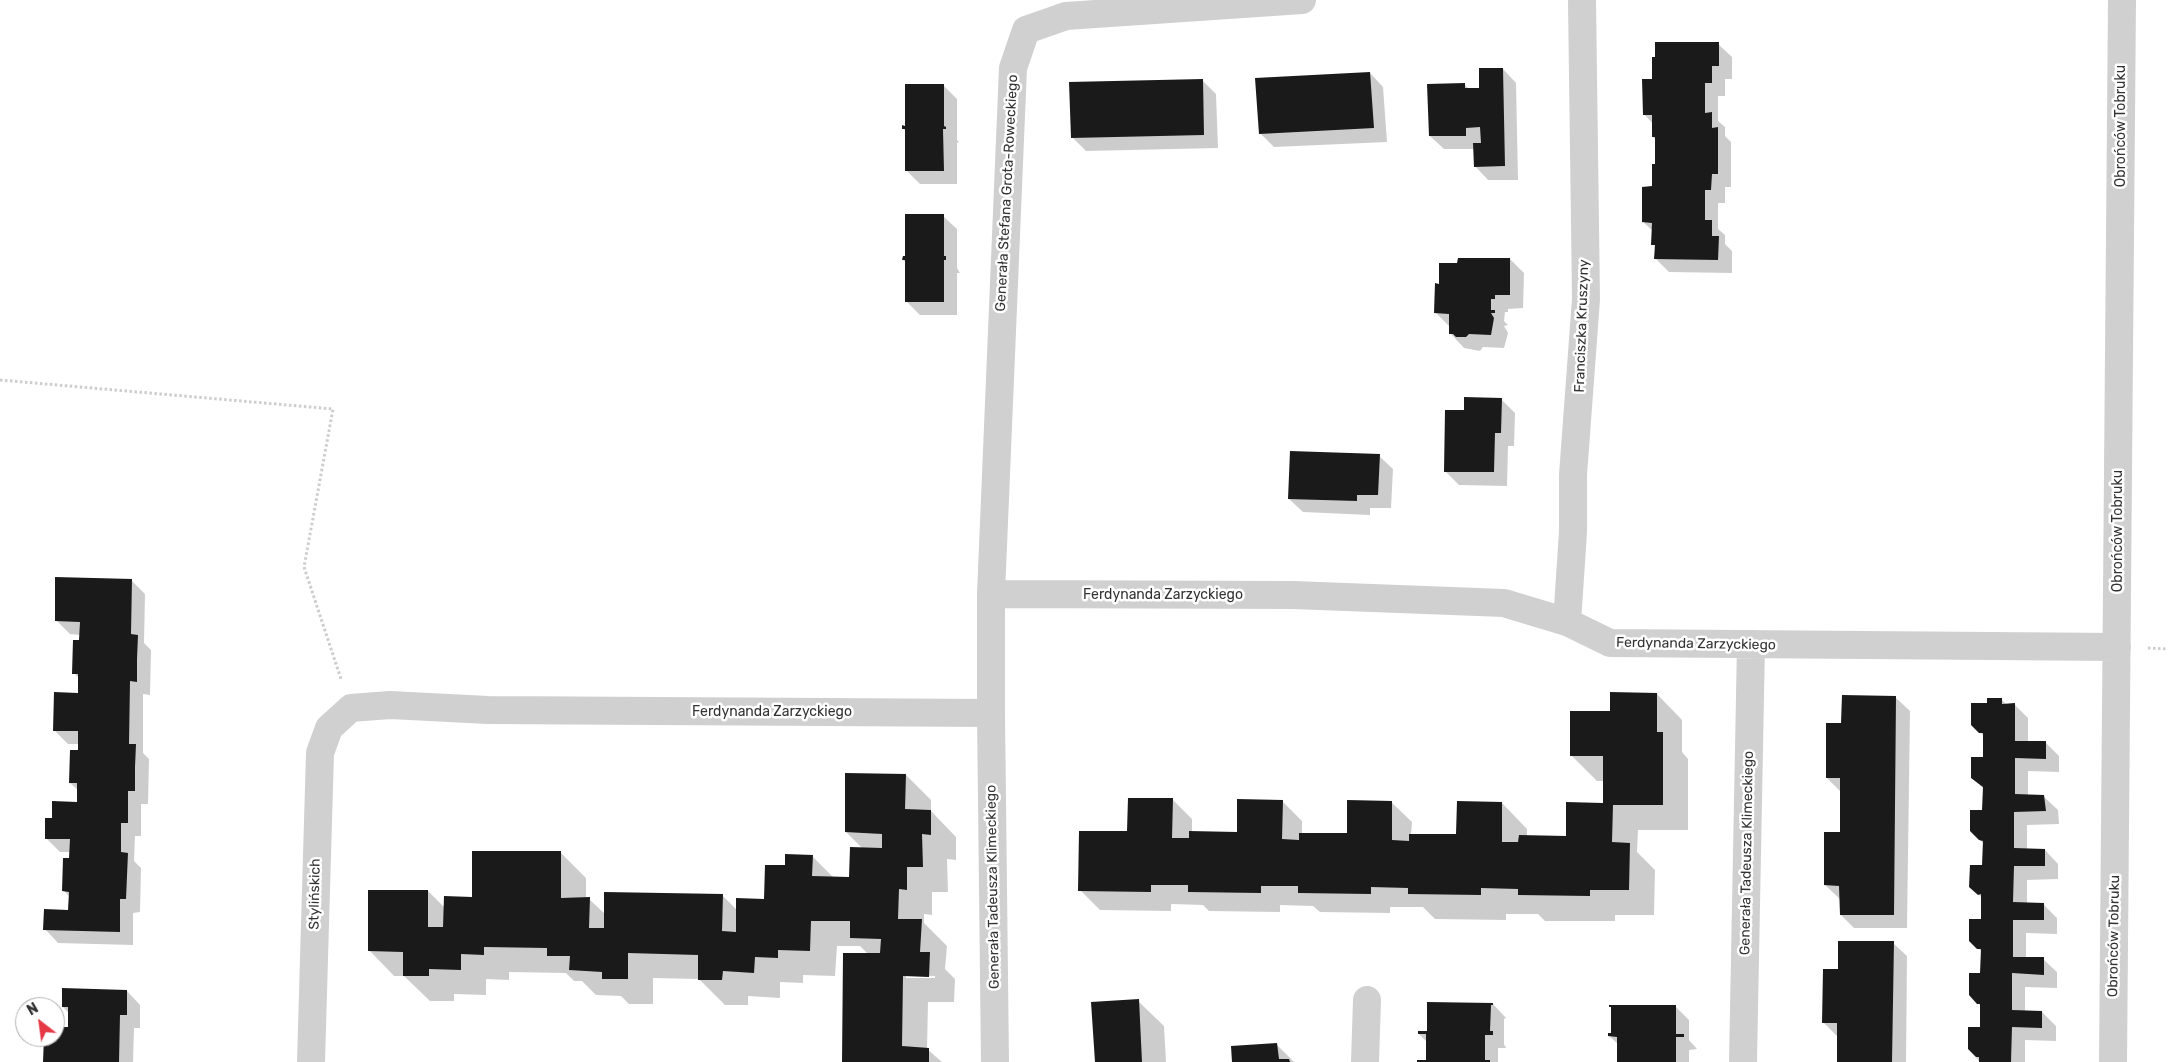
<!DOCTYPE html>
<meta charset="utf-8">
<style>
body{margin:0}
#map{position:relative;width:2168px;height:1062px;overflow:hidden;background:#fff;font-family:Rubik,sans-serif}
canvas{display:block}
.north{position:absolute;left:15px;top:997px;width:50px;height:50px;box-sizing:border-box;background:#fff;border:1px solid #adadad;border-radius:50%;rotate:330deg;font-size:14px;font-weight:700;line-height:20px;text-align:center;color:#333}
.north::after{content:'';display:block;margin:auto;width:18px;height:22px;background:#e63946;clip-path:polygon(50% 0,100% 100%,50% 72%,0 100%)}
</style>
<div id="map">
<canvas width="2168" height="1062"></canvas>
<div class="north">N</div>
</div>
<script>
const c = document.querySelector('canvas').getContext('2d');
c.lineJoin = 'round';
function fillPath(path, color) { c.fillStyle = color; c.fill(path, 'evenodd'); }
const shape = rows => new Path2D(rows.map(r => 'M' + r).join(''));
function stroke(path, color, width, dash) { c.strokeStyle = color; c.lineWidth = width; c.lineCap = dash ? 'butt' : 'round'; c.setLineDash(dash || []); c.stroke(path); }
function write(font, color, halo, rows, align = 'center') {
  c.font = font + ' Rubik,sans-serif'; c.lineWidth = 5; c.setLineDash([]); c.textBaseline = 'middle'; c.strokeStyle = halo; c.fillStyle = color; for (const [text, x, y, turn = 0] of rows) {
    c.save(); c.translate(x, y); c.rotate((+turn || 0) * Math.PI / 180); c.textAlign = isNaN(turn) ? turn : align; if (halo) c.strokeText(text, 0, 0); c.fillText(text, 0, 0); c.restore();
  }
}
fillPath(shape([
 [1718,44,1732,57,1732,79,1725,79,1725,96,1718,96,1718,121,1725,127,1725,136,1731,142,1731,187,1725,187,1725,203,1718,203,1718,229,1725,235,1725,244,1732,251,1732,273,1669,272,1656,259,1653,231,1643,222,1653,188,1656,165,1656,140,1653,137,1653,124,1644,114,1653,80],
 [1503,69,1516,83,1518,180,1488,180,1475,166,1474,149,1444,149,1430,136,1464,84,1469,89,1481,89],
 [1370,73,1383,87,1387,142,1274,147,1260,133],
 [1202,80,1216,94,1218,148,1086,151,1072,137],
 [943,85,957,99,957,140,959,142,957,143,957,184,920,184,906,170,906,132,904,129],
 [943,216,957,229,957,268,960,273,957,273,957,315,920,315,906,301,907,263,903,260],
 [1510,259,1524,273,1523,308,1508,309,1508,312,1505,312,1504,321,1508,325,1504,326,1508,333,1504,348,1483,347,1480,351,1464,348,1451,334,1449,326,1436,313,1440,285,1459,264],
 [1501,399,1515,413,1514,446,1508,446,1507,486,1459,485,1445,471,1465,411],
 [1379,456,1393,469,1391,508,1370,508,1370,515,1303,512,1289,499],
 [131,580,145,594,144,643,151,650,150,695,143,694,143,753,149,759,148,804,141,804,141,836,135,836,134,861,141,868,140,912,133,913,133,945,58,943,45,929,69,911,70,897,64,891,71,852,60,852,46,838,53,819,78,803,78,790,70,783,79,744,68,744,54,730,79,694,80,679,74,673,81,635,70,634,57,621],
 [1657,694,1682,720,1682,752,1688,759,1688,830,1638,830,1637,852,1655,870,1654,915,1615,915,1615,921,1545,921,1538,914,1506,914,1506,920,1435,919,1423,907,1390,907,1390,913,1320,912,1313,906,1280,905,1280,912,1209,911,1203,905,1171,904,1171,911,1100,910,1080,890,1128,832,1172,799,1192,819,1192,833,1238,833,1282,801,1302,821,1302,834,1348,834,1391,802,1412,822,1411,835,1457,835,1502,803,1527,829,1527,837,1567,837,1604,804,1604,781,1597,781,1571,755,1611,712],
 [1896,698,1910,711,1907,928,1854,928,1841,915,1840,899,1825,885,1842,833,1841,792,1827,778,1843,725],
 [2001,699,2007,705,2015,705,2028,718,2028,742,2045,742,2059,756,2059,772,2028,771,2028,796,2044,797,2058,810,2059,824,2027,825,2027,850,2045,850,2058,864,2058,879,2027,880,2027,904,2043,904,2057,918,2057,934,2026,933,2026,958,2043,959,2057,972,2057,988,2025,987,2025,1012,2042,1012,2056,1026,2056,1041,2025,1040,2025,1062,1980,1062,1969,1049,1982,1028,1982,1007,1970,995,1981,974,1982,952,1970,940,1982,921,1982,898,1971,886,1984,866,1984,844,1971,831,1984,812,1984,789,1972,778,1984,759,1984,736,1973,725,1988,704],
 [906,775,931,800,931,811,956,837,956,860,947,859,948,892,932,892,932,915,924,914,924,923,947,946,945,969,955,979,954,1002,928,1002,927,1049,942,1062,844,1062,869,955,860,946,837,946,835,976,803,975,803,983,780,982,780,998,748,996,748,1005,725,1005,699,979,653,978,653,1004,629,1004,621,996,596,995,582,981,574,981,566,973,509,972,509,980,486,979,486,995,454,994,454,1001,430,1001,404,976,394,976,369,950,428,891,445,908,473,898,561,853,586,878,586,899,589,899,605,914,722,895,737,910,765,900,786,866,812,856,834,878,850,878,863,849,846,832],
 [906,975,935,976,935,978,906,978],
 [1893,943,1907,956,1906,1062,1838,1062,1837,1036,1823,1022,1839,971],
 [127,991,140,1005,140,1028,134,1028,133,1062,44,1062,45,1037,55,1037,55,1028,69,1029,69,1013,63,1007],
 [1138,1001,1164,1026,1166,1062,1096,1062],
 [1493,1004,1506,1018,1504,1019,1504,1044,1506,1048,1498,1048,1498,1062,1419,1062,1427,1061,1427,1042,1419,1034],
 [1675,1006,1689,1020,1689,1040,1697,1049,1689,1050,1689,1062,1618,1062,1618,1044,1609,1036],
 [1277,1045,1294,1062,1233,1062]
]), '#0003');
fillPath(shape([
 [1655,42,1719,42,1719,66,1712,66,1712,83,1705,83,1705,113,1712,112,1712,128,1718,127,1718,174,1712,174,1711,190,1705,190,1705,220,1712,220,1712,236,1719,236,1718,260,1654,259,1655,245,1651,245,1652,223,1642,222,1642,187,1652,186,1652,164,1655,164,1655,137,1652,137,1652,115,1643,115,1642,79,1652,79,1652,57,1655,57],
 [1479,68,1503,68,1505,166,1474,167,1473,143,1481,143,1480,127,1466,128,1466,136,1429,136,1427,84,1465,83,1465,88,1479,88],
 [1370,72,1374,128,1259,134,1255,78],
 [1203,79,1204,135,1071,138,1069,82],
 [905,84,944,84,944,126,946,127,946,129,943,129,944,171,905,171,905,129,902,129,902,125,905,126],
 [905,214,944,214,944,256,946,256,946,260,944,260,944,302,905,302,905,260,902,260,903,256,905,256],
 [1458,258,1510,258,1510,295,1495,295,1495,299,1491,299,1491,310,1495,310,1495,313,1491,313,1494,318,1491,335,1469,334,1466,337,1456,337,1453,334,1449,334,1449,314,1434,313,1435,283,1439,284,1439,263,1457,263],
 [1464,397,1502,398,1501,433,1495,433,1494,472,1444,472,1445,410,1464,410],
 [1290,451,1380,454,1378,495,1357,495,1357,501,1288,499],
 [55,577,132,579,131,634,138,635,137,659,137,682,130,681,129,744,136,744,135,767,135,791,128,791,128,823,121,823,121,852,128,853,126,899,120,899,120,932,43,930,44,909,68,910,69,892,62,891,63,858,69,858,70,839,45,839,45,818,52,818,52,801,77,802,77,783,69,783,70,750,78,750,78,731,53,731,54,692,78,693,78,674,72,674,73,640,79,640,80,622,55,621],
 [1610,692,1657,693,1657,732,1663,732,1663,805,1613,805,1612,842,1630,843,1629,890,1590,890,1590,896,1518,895,1518,889,1481,888,1481,895,1408,894,1408,888,1371,887,1371,894,1298,893,1298,886,1261,886,1261,893,1188,892,1188,885,1151,885,1151,892,1078,891,1079,831,1127,831,1128,798,1173,798,1172,838,1189,838,1189,831,1237,832,1237,799,1283,800,1282,839,1299,840,1299,833,1347,833,1347,800,1392,801,1392,840,1409,841,1409,834,1456,834,1457,801,1502,802,1502,842,1518,842,1519,835,1566,836,1566,802,1603,803,1603,756,1570,756,1570,711,1610,711],
 [1842,695,1896,696,1894,915,1840,915,1839,886,1824,885,1824,832,1840,832,1840,778,1826,778,1826,723,1841,723],
 [1987,698,2002,698,2002,704,2015,703,2015,741,2046,741,2046,759,2015,758,2015,794,2044,795,2046,811,2014,812,2014,848,2045,849,2045,866,2014,866,2013,902,2044,903,2044,920,2013,920,2013,957,2044,957,2044,975,2012,973,2012,1010,2042,1011,2042,1028,2012,1027,2011,1062,1979,1062,1979,1057,1976,1057,1968,1049,1968,1027,1980,1027,1980,1004,1977,1004,1969,995,1969,973,1980,973,1981,949,1977,949,1969,941,1969,919,1981,919,1981,894,1978,895,1969,887,1970,865,1982,865,1983,841,1979,840,1970,831,1970,810,1982,810,1983,787,1971,778,1971,757,1983,757,1983,733,1979,733,1971,725,1971,703,1987,703],
 [845,773,906,774,905,809,931,810,931,835,922,834,923,867,907,867,907,890,899,889,898,919,922,919,920,952,930,952,929,977,903,976,902,1046,929,1048,929,1062,842,1062,843,953,880,953,881,939,850,938,850,921,811,921,810,951,778,950,778,958,755,957,754,973,723,971,722,980,698,980,698,955,628,953,628,979,602,979,602,972,569,970,570,956,547,956,547,948,484,947,484,955,461,954,461,970,429,969,429,976,403,976,403,952,368,951,368,890,428,890,428,927,443,927,444,896,472,897,472,851,561,851,561,898,590,897,589,928,604,928,604,892,723,894,722,931,736,932,736,898,764,899,765,865,785,865,785,854,813,855,812,876,849,877,850,847,882,848,882,834,845,832],
 [1838,941,1894,941,1892,1062,1837,1062,1837,1023,1822,1023,1823,969,1838,969],
 [62,988,127,990,127,1015,120,1015,119,1062,43,1062,44,1037,55,1037,55,1027,68,1027,68,1007,62,1007],
 [1139,999,1142,1062,1095,1062,1091,1002],
 [1427,1002,1493,1003,1493,1005,1491,1005,1490,1031,1493,1031,1493,1035,1485,1035,1485,1060,1490,1060,1490,1062,1417,1062,1417,1060,1426,1060,1426,1034,1418,1034,1418,1031,1427,1031],
 [1609,1005,1676,1005,1676,1034,1684,1034,1684,1037,1676,1037,1676,1062,1617,1062,1617,1037,1608,1036,1608,1033,1611,1033,1611,1007,1609,1007],
 [1277,1043,1279,1059,1289,1059,1290,1062,1232,1062,1231,1046]
]), '#1a1a1a');
stroke(shape([
 [0,380,333,409,304,567,341,679],
 [2148,648,2168,649]
]), '#cdcdcd', 3, [2.5, 2.5]);
stroke(shape([
 [991,594,1013,68,1026,30,1066,16,1302,0],
 [1567,622,1573,532,1573,475,1586,299,1582,0],
 [991,713,995,1062],
 [311,1062,320,753,329,728,351,708,390,705,488,710,991,713,991,594,1293,595,1504,603,1567,622,1610,643,2117,647],
 [1365,1062,1367,1000],
 [1743,1062,1751,644],
 [2113,1062,2122,0]
]), '#d0d0d0', 28);
write('14px', '#333', '#fff', [
 ["Obrońców Tobruku",2121,126,-90],
 ["Generała Stefana Grota-Roweckiego",1007,193,-87],
 ["Franciszka Kruszyny",1582,326,-88],
 ["Obrońców Tobruku",2118,531,-90],
 ["Ferdynanda Zarzyckiego",1163,595],
 ["Ferdynanda Zarzyckiego",1696,644,1],
 ["Ferdynanda Zarzyckiego",772,712],
 ["Generała Tadeusza Klimeckiego",1747,853,-89],
 ["Generała Tadeusza Klimeckiego",993,887,-91],
 ["Stylińskich",315,894,-89],
 ["Obrońców Tobruku",2114,936,-89]
]);
</script>
